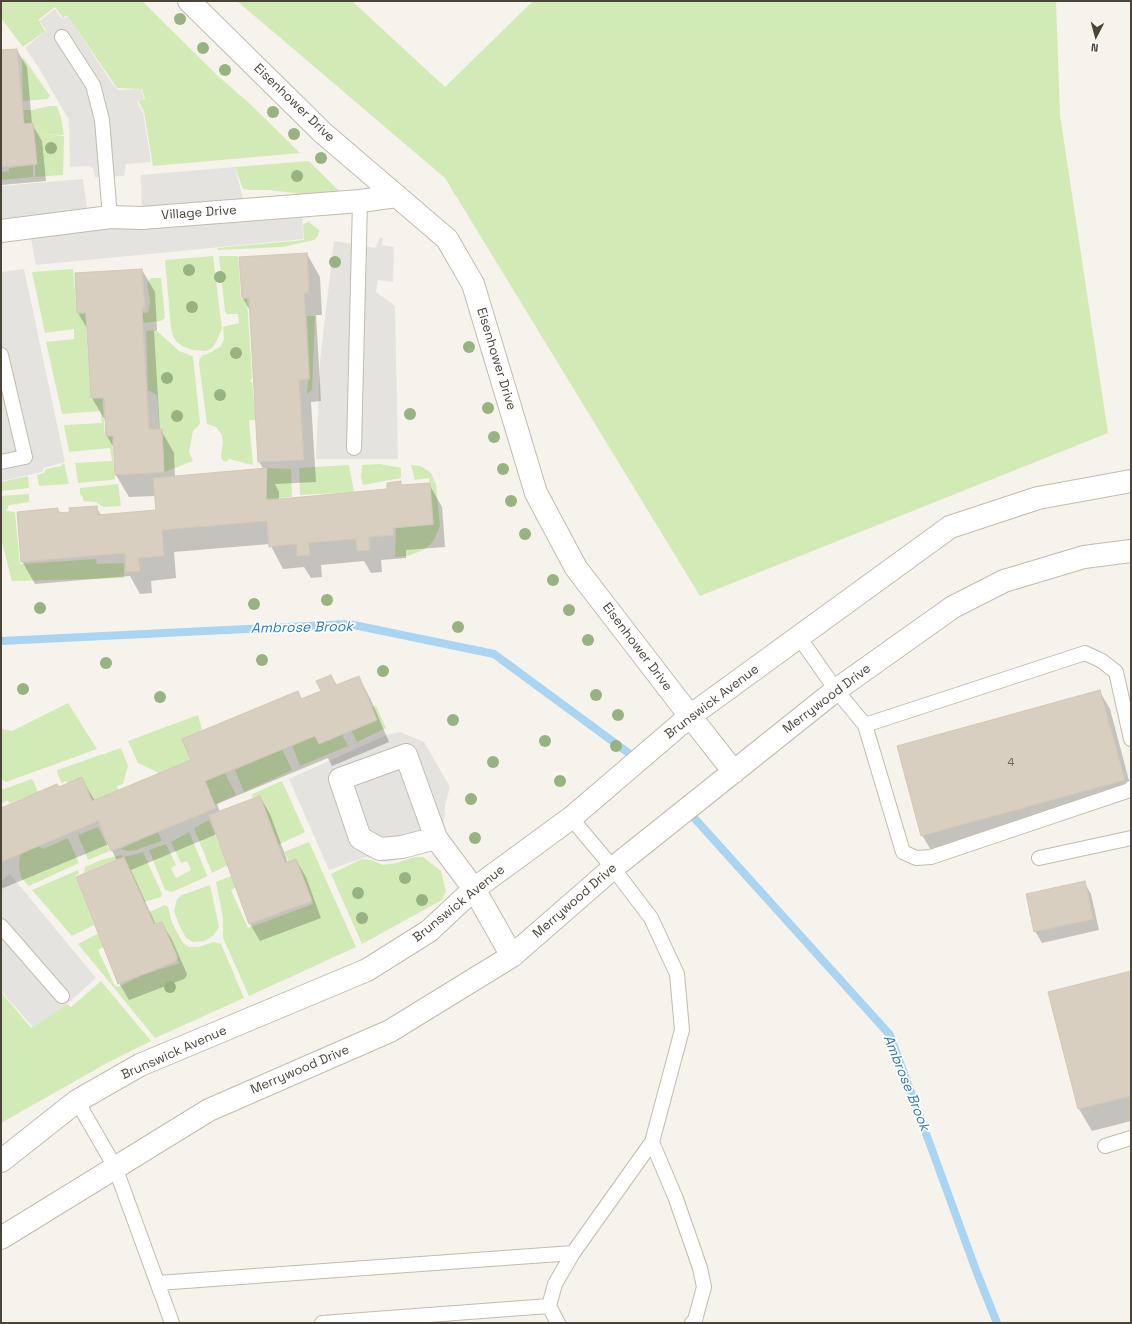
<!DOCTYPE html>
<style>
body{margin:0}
#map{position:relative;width:1132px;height:1324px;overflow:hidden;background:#f6f3ec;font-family:"Space Grotesk",sans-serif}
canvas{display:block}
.frame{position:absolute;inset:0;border:2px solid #4b4439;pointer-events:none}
.north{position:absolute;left:1076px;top:16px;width:40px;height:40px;-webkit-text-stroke:3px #fff;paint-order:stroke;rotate:186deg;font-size:11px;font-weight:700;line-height:16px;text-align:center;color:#4b4439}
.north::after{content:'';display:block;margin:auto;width:14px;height:18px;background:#4b4439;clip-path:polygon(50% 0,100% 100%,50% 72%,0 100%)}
</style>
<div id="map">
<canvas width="1132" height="1324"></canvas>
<div class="frame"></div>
<div class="north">N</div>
</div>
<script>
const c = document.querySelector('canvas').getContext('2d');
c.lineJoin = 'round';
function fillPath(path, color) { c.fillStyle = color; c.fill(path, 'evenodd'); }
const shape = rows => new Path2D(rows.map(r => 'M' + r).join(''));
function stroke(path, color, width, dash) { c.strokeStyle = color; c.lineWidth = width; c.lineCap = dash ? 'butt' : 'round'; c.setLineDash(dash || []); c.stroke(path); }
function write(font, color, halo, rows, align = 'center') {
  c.font = font + ' "Space Grotesk",sans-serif'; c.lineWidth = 3.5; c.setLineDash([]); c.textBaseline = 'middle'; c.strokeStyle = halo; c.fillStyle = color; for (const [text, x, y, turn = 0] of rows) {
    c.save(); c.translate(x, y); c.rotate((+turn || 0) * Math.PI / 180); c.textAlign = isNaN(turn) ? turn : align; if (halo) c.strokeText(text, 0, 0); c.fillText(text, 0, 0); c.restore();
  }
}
fillPath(shape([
 [1,1,142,1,218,76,248,102,300,153,153,166,144,112,138,100,145,99,142,89,117,88,67,15,63,18,55,7,38,20,45,31,23,47,1,18],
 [237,1,352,1,445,87,533,1,1056,1,1060,115,1108,433,700,596,445,178],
 [23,57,50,96,47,99,23,101,22,62],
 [49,106,57,106,61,117,64,135,39,134,64,136,63,175,35,177,35,166,37,164,33,123,24,124,23,110,32,110],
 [309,161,343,195,341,199,270,190,249,190,243,189,235,167],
 [33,165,33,177,1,180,1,172,9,171,9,168],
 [309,222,319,230,318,236,314,240,282,247,218,250,217,248,304,240,303,224],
 [213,256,222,329,217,340,212,348,206,351,193,350,182,346,176,341,173,336,171,328,165,260],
 [219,256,239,256,238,256,241,299,247,299,252,378,250,382,252,382,256,420,250,420,249,422,253,465,229,459,226,462,222,460,221,456,223,443,222,435,216,427,207,424,199,363,200,358,203,355,208,354,221,346,224,339,223,327,239,323,238,314,227,314,225,312],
 [73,269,77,314,85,313,91,399,102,398,105,436,113,436,113,439,112,440,115,479,111,480,78,483,75,463,112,461,110,448,69,452,64,425,102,423,101,415,100,411,62,414,46,342,74,339,74,329,45,333,32,272],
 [151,278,161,278,165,318,161,321,143,323,138,313,146,313,148,312,150,302,147,283,149,280],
 [307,316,315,316,312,390,307,394,308,381,310,379],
 [156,330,179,351,193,356,200,424,193,431,189,452,193,461,164,472,164,455,159,424,157,395,148,390,146,331],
 [64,463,69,484,39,486,37,475,44,473,46,469,61,466],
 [380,464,401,468,401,478,363,485,361,477,362,465],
 [349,465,354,492,300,495,299,468],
 [411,465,421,466,431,473,436,485,440,526,435,538,430,545,423,550,408,556,395,557,396,528,434,525,429,478,415,480],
 [267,468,291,469,292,497,266,499],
 [28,476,29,488,1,491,1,482],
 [118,484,121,506,103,507,96,502,83,501,83,497,80,494,80,488],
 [29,494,29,502,9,505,6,511,15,512,20,564,96,559,97,564,124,563,124,578,12,581,1,539,1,496],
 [68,703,97,749,6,782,1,779,1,729,12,731],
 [376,706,386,728,357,742,352,731,377,720,372,707],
 [198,715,202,730,183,739,191,760,159,773,138,763,128,741],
 [342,734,348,746,300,766,292,745,315,736,319,744],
 [121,748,128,766,123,784,117,786,118,790,92,801,82,778,68,783,66,781,62,783,58,775,57,770],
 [282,749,292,770,244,792,235,770],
 [225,773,236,795,214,805,205,781],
 [32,779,38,792,10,803,7,800,3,803,1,799,1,790],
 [282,781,305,832,278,845,260,796,253,799,252,794],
 [209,820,228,865,212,873,194,828],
 [98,827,110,851,88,860,78,835],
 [158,832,162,841,161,841,136,850,129,851,120,849],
 [189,832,207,875,206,877,172,892,165,890,149,850,166,844,176,865,171,868,176,878,191,870,187,861,181,863,171,842],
 [68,838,79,863,29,886,21,878,19,867,20,856,22,853,38,846,43,849],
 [309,842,356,947,249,996,223,938,223,919,216,882,231,876,236,887,231,890,248,928,313,904,296,859,289,862,284,852],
 [143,852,162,894,161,897,144,902,124,857],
 [121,855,123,857,84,873,85,867,101,860],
 [415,857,423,857,441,871,446,891,442,900,362,944,331,874,362,859,371,860,383,865,396,863],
 [78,870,79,874,75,876,94,925,72,936,32,890],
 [210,885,219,927,214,935,205,941,193,942,186,938,180,927,174,911,177,899,182,895],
 [165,905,168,907,172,923,183,943,189,947,198,947,214,942,221,944,244,998,155,1038,78,944,99,933,105,946,98,950,115,986,118,987,142,975,180,963,177,960,177,956,162,922,154,924,149,912],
 [101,981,151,1041,107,1063,1,1123,1,992,31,1028,67,1004,71,1007]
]), '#d2eab5');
fillPath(shape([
 [55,9,62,19,68,16,111,82,118,90,141,89,144,98,137,101,143,113,151,162,126,164,124,176,95,177,93,168,89,166,70,167,69,120,37,65,25,48,46,30,39,21],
 [235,167,246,210,142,218,141,175],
 [83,179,88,215,1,221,1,186],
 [302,209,303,239,36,265,29,229],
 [380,238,383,238,382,245,394,247,393,282,378,280,376,292,395,306,398,459,316,459,320,361,334,241,375,248],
 [24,269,65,462,44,468,42,472,1,481,1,272],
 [400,732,424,742,450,787,445,806,444,823,450,844,403,859,384,862,366,857,329,870,289,779,386,735],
 [10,874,96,978,67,1004,33,1027,1,991,1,881]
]), '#e5e3e0');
fillPath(shape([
 [17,50,27,67,32,124,42,141,46,181,1,185,1,51],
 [307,254,320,277,322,315,316,315,321,401,311,402,316,482,275,484,279,492,279,501,387,490,400,483,402,486,429,484,442,507,445,547,406,550,406,558,381,560,382,572,371,573,364,561,321,565,322,577,311,578,304,567,283,569,270,544,174,552,176,578,151,581,152,593,140,594,130,576,35,584,22,561,57,509,60,513,68,514,96,507,101,515,157,511,155,496,129,497,116,475,115,450,107,436,105,420,92,398,88,330,78,313,142,270,155,292,157,330,154,331,160,431,161,430,174,453,175,477,264,470,259,462,250,311,243,298,240,258],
 [331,676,337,686,359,677,371,700,389,742,332,766,328,758,217,804,220,812,260,797,270,814,288,863,296,860,306,877,321,918,260,941,250,924,217,834,131,870,156,925,162,923,172,940,187,974,186,977,184,979,129,1000,119,983,117,861,109,844,1,889,1,809,82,779,95,801,192,760,298,692,302,700,322,691],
 [1100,692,1110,709,1131,788,1131,798,932,852,922,835],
 [1084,882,1091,894,1099,930,1042,943,1035,931],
 [1131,972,1131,1121,1092,1131,1079,1109]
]), '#0003');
stroke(shape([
 [1,641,349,624,494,654,638,760],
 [687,810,890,1035,977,1273,997,1323]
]), '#a9d4f2', 8);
const building = shape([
 [17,49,24,124,33,123,37,164,1,167,1,50,17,49],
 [307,253,309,293,304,293,309,379,299,380,304,460,258,462,249,298,242,298,239,257,307,253],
 [142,269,145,308,142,309,149,430,162,429,164,472,115,475,113,436,106,436,104,398,91,398,86,313,77,313,75,273,142,269],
 [267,468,266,499,270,500,387,489,387,483,401,481,401,485,430,483,433,524,393,528,394,535,369,537,370,550,357,551,356,539,308,543,310,555,297,556,296,544,269,547,267,521,162,530,164,556,138,558,140,571,126,572,125,553,21,562,17,512,58,508,58,512,67,513,70,511,69,508,97,506,98,515,156,510,153,478,267,468],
 [331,675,336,685,359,676,377,720,319,744,315,736,205,781,216,808,111,851,98,821,1,862,1,808,57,784,59,787,82,777,92,801,191,760,182,739,298,691,301,699,321,691,316,681,331,675],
 [1100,690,1125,780,921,836,897,746,1100,690],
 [260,796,285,863,296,859,312,901,249,924,209,815,260,796],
 [124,857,154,924,162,922,177,956,177,960,174,962,118,984,76,877,124,857],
 [1085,881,1093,919,1034,932,1026,894,1085,881],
 [1131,971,1131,1096,1078,1109,1048,992,1131,971]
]);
fillPath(building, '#d8cfc1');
stroke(building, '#d3c7b4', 1);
const service = shape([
 [62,37,93,85,102,120,110,217],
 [1,355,25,457,1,462],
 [354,448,360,201],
 [799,637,836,690,865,725],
 [1131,739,1116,672,1102,661,1085,653,865,725,903,852,916,858,931,857,1130,790,1131,788],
 [1039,858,1131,838],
 [1,926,62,996],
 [77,1101,115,1167,172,1323],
 [652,1142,676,1199,700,1268,704,1287,695,1320,692,1323],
 [1105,1146,1131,1138],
 [158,1283,573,1253],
 [322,1323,549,1306],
 [558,1323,549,1306,555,1284,573,1253,652,1142,682,1030,677,974,651,918,613,868,571,818]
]);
const minor = shape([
 [189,1,323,133,447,239,473,284,536,493,576,568,690,716,734,772],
 [1,231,110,217,142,218,360,201,397,196],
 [436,838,402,847,380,849,360,838,340,779,406,755,436,838,474,889,512,956],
 [1,1161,77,1101,140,1065,367,970,429,931,474,889,571,818,690,716,950,527,1038,498,1131,481],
 [1,1238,209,1110,390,1031,512,956,613,868,836,690,953,607,1004,581,1084,557,1131,551]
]);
stroke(service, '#c2bbae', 16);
stroke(minor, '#c2bbae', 24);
stroke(service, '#fff', 14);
stroke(minor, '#fff', 22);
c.fillStyle = '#97b381';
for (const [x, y] of [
 [180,19],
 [203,48],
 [225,70],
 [273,112],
 [294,134],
 [51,148],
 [321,158],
 [297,176],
 [335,262],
 [189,270],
 [220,277],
 [192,307],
 [469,347],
 [236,353],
 [167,378],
 [220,395],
 [488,408],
 [410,414],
 [177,416],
 [494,437],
 [503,469],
 [511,501],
 [525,534],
 [553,580],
 [327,600],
 [254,604],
 [40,608],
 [569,610],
 [458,627],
 [588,640],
 [262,660],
 [106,663],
 [383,671],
 [23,689],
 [596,695],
 [160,697],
 [618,715],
 [453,720],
 [545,741],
 [616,746],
 [493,762],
 [560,781],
 [471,799],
 [475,838],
 [405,878],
 [358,893],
 [422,900],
 [362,918],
 [170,987]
]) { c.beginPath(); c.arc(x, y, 6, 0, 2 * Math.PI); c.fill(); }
write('11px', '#6e675b', null, [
 ["4",1011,763]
]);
write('13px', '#4b4439', '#fff', [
 ["Eisenhower Drive",294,103,44],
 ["Village Drive",199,213,-4],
 ["Eisenhower Drive",496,359,73],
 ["Eisenhower Drive",637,647,53],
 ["Merrywood Drive",827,699,-37],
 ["Brunswick Avenue",712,702,-37],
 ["Merrywood Drive",575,901,-41],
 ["Brunswick Avenue",459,904,-39],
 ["Brunswick Avenue",174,1053,-24],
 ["Merrywood Drive",300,1070,-23]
]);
write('italic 14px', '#2e7ab2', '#fff', [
 ["Ambrose Brook",302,628,-1],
 ["Ambrose Brook",906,1083,68]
]);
</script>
